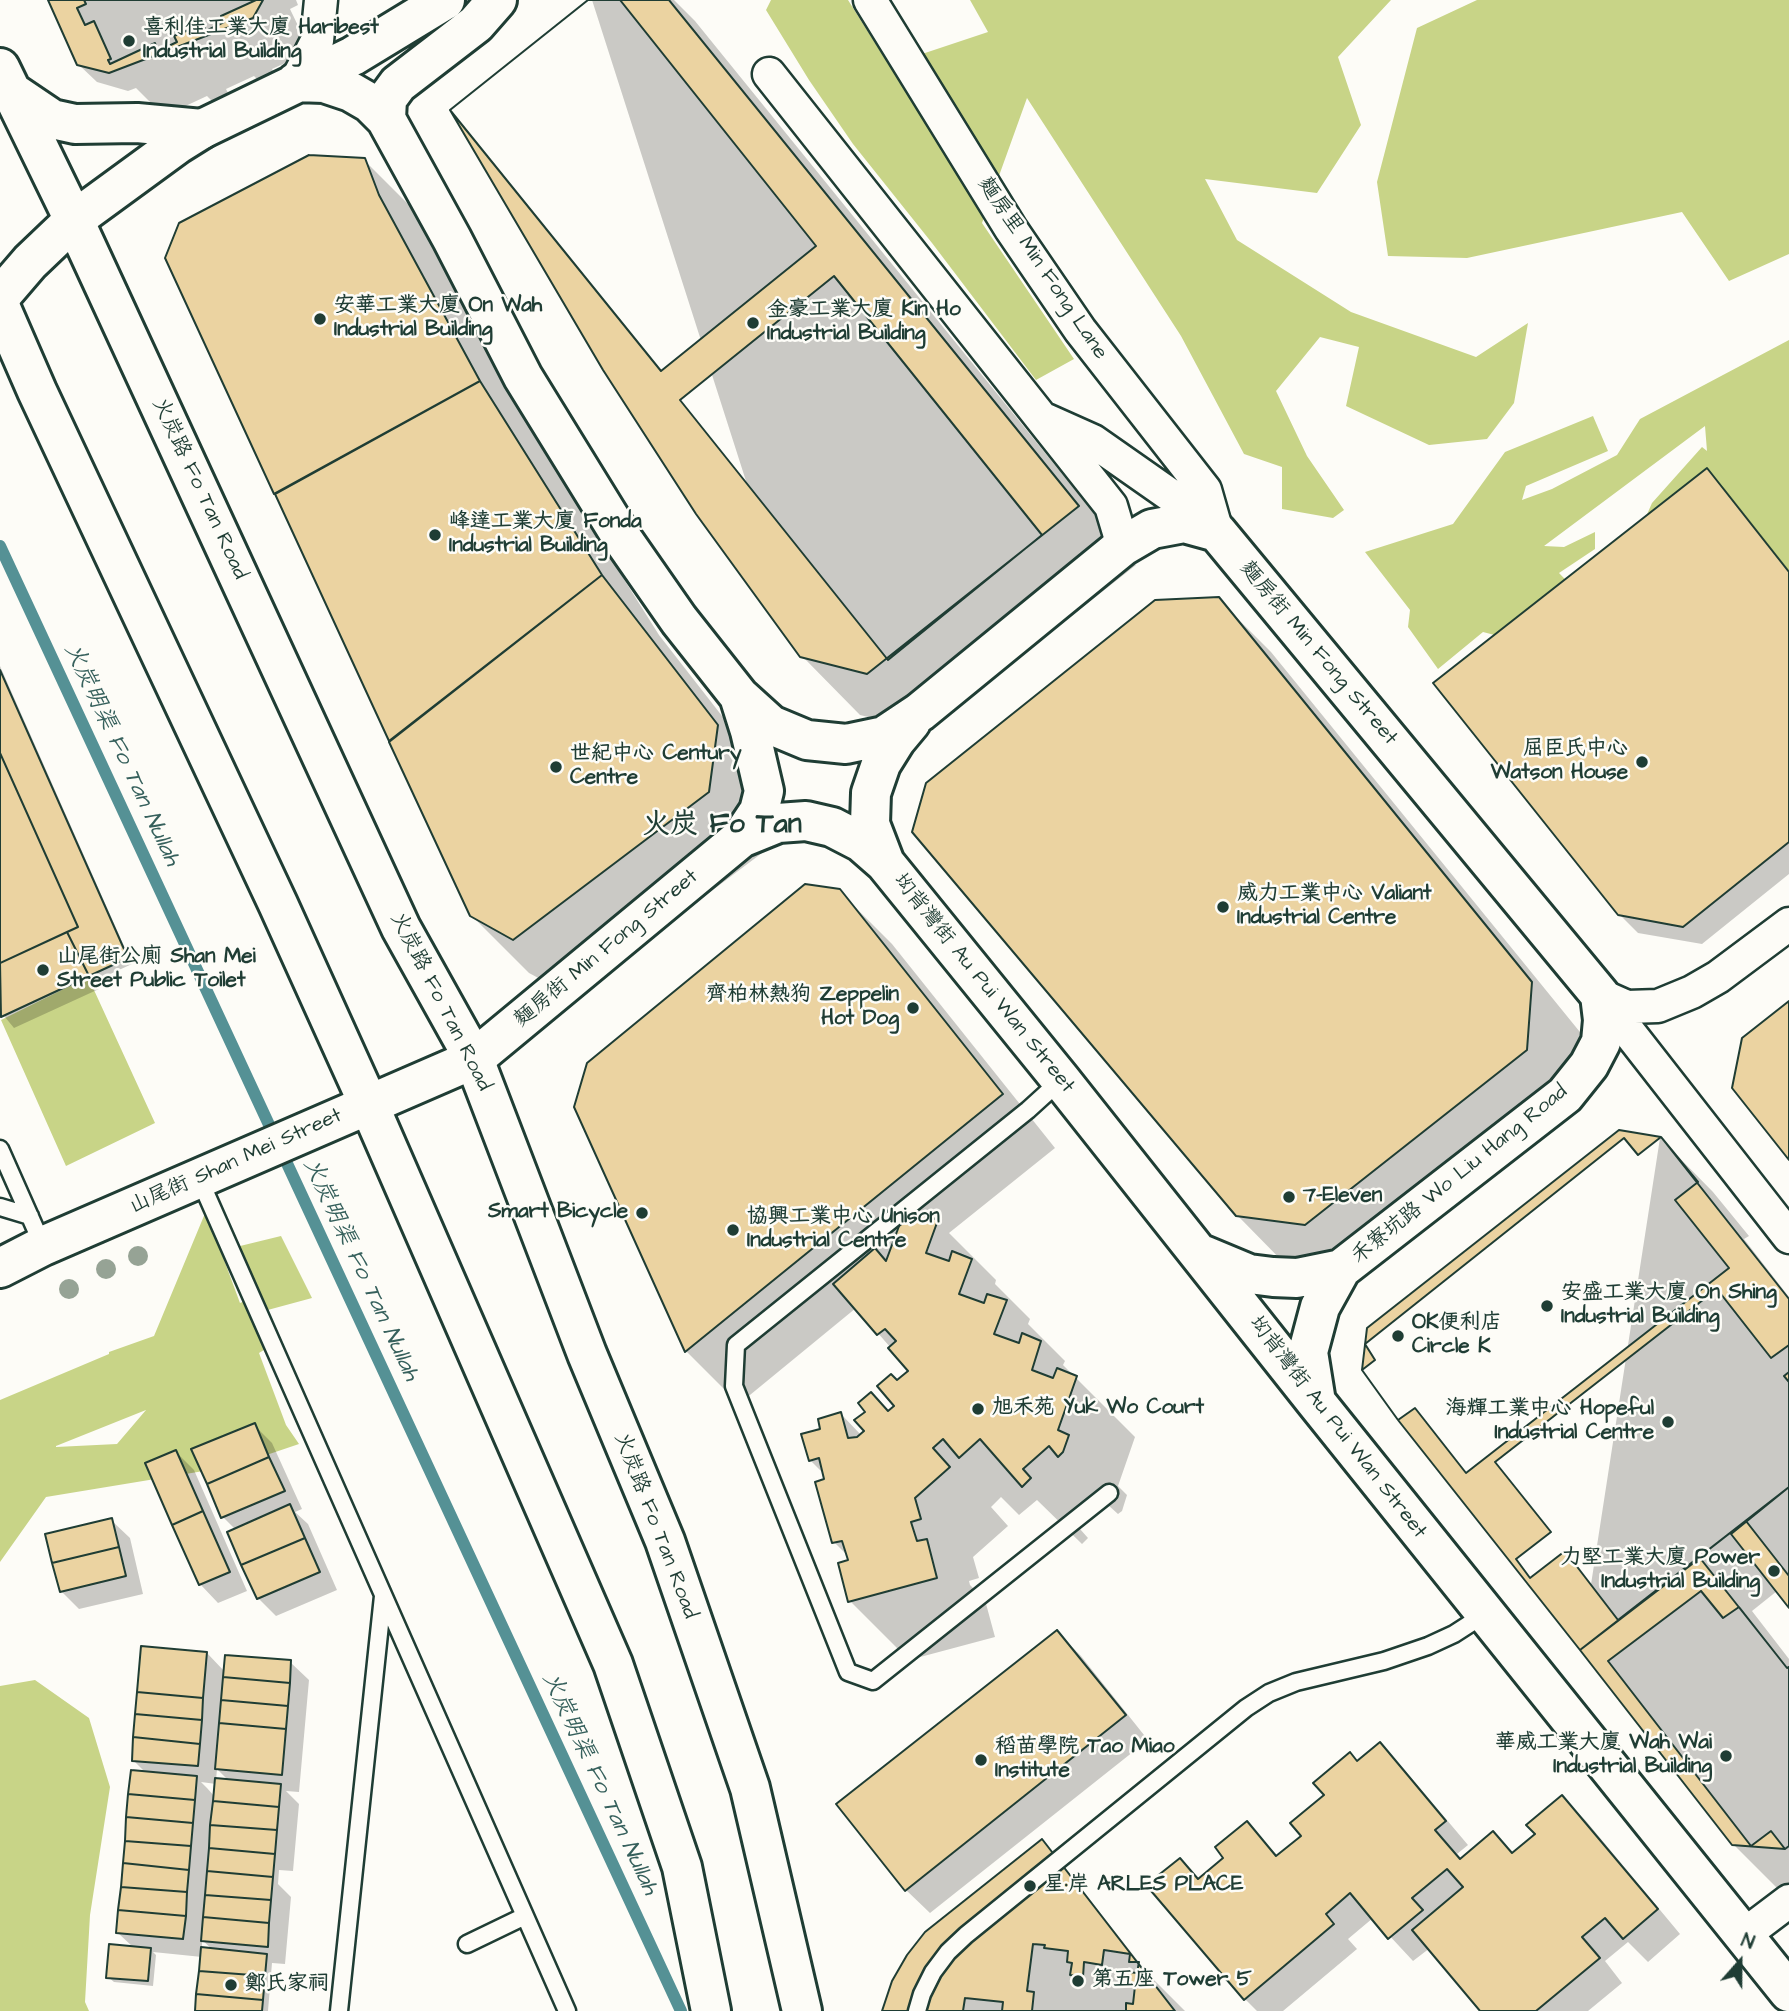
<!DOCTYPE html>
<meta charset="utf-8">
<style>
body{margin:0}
#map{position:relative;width:1789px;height:2011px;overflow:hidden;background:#fdfcf7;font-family:"Architects Daughter",sans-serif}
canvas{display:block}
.north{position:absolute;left:1705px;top:1927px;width:70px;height:70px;-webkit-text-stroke:5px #fdfcf7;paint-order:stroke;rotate:21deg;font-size:19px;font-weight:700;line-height:28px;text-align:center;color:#1f3d34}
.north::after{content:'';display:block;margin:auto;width:24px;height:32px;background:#1f3d34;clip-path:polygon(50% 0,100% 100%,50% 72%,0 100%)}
</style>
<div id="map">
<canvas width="1789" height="2011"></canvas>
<div class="north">N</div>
</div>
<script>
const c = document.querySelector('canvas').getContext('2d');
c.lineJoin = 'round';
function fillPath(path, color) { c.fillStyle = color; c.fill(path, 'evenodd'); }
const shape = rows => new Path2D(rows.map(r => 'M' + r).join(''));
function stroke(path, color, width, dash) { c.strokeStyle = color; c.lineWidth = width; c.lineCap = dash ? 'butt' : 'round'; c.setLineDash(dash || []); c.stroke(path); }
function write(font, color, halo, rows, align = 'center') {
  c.font = font + ' "Architects Daughter","LXGW WenKai TC",sans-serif'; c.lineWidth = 5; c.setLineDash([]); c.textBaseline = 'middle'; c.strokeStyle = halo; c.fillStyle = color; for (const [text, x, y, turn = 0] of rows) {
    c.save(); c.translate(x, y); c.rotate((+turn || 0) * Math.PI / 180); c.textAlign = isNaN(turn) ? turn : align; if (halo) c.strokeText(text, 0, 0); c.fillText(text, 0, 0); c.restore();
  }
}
fillPath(shape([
 [771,0,848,0,889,65,988,32,970,0,1391,0,1338,57,1361,125,1317,193,1205,179,1237,240,1351,312,1476,357,1528,323,1514,403,1487,439,1429,445,1346,406,1359,347,1320,337,1276,391,1307,456,1344,510,1333,518,1282,509,1282,467,1244,454,1181,336,1027,98,982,223,1074,359,1036,380,932,243,853,144,809,80,766,10],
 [1477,0,1789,0,1789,254,1729,281,1682,212,1467,258,1388,256,1377,182,1417,28],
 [1789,340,1789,572,1638,535,1652,503,1702,447,1707,451,1705,426,1544,546,1564,547,1595,532,1595,549,1559,573,1587,602,1537,646,1483,632,1438,669,1408,627,1410,610,1365,552,1453,524,1505,452,1593,416,1608,451,1526,486,1522,500,1552,489,1617,455,1640,419],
 [88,977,155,1123,66,1166,1,1020],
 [206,1211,240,1303,245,1301,272,1345,259,1353,286,1425,299,1444,234,1466,46,1497,0,1562,0,1400,109,1354,109,1352,154,1336],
 [146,1410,117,1444,56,1447,56,1446],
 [281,1236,312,1298,264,1311,236,1247],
 [35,1680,89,1718,110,1787,90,1915,85,2002,89,2011,0,2011,0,1686]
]), '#c8d487');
fillPath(shape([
 [49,0,296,0,298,5,290,9,301,32,316,49,272,69,275,75,260,82,254,76,226,89,229,95,213,102,207,96,164,116,136,88,128,91,97,82,78,64],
 [592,0,674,0,695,21,1136,565,926,731,860,715,802,656],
 [364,160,422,218,436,254,537,441,659,635,775,784,766,850,572,996,529,973,471,915,167,258],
 [1707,471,1725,489,1789,570,1789,874,1702,944,1638,933,1619,914],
 [1218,599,1271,652,1584,1037,1579,1102,1358,1277,1290,1269,1237,1215],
 [0,666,132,964,95,981,99,989,14,1028,0,1011],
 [839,891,892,944,1055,1148,949,1233,996,1280,995,1284,1030,1319,1028,1324,1065,1361,1063,1365,1135,1437,1118,1486,1127,1495,1122,1511,1118,1514,1108,1505,1080,1529,1088,1538,1082,1544,1037,1500,1019,1515,1001,1497,991,1507,1008,1526,973,1557,979,1578,969,1581,970,1585,985,1600,995,1637,909,1660,850,1601,850,1561,849,1557,834,1542,825,1475,810,1460,823,1430,841,1414,862,1436,896,1406,897,1382,911,1371,856,1308,739,1404,686,1351,575,1107],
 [1660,1138,1713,1192,1749,1236,1744,1239,1789,1297,1789,1606,1777,1591,1752,1611,1789,1659,1789,1897,1786,1897,1733,1844,1581,1649],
 [254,1425,272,1443,302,1509,295,1512,308,1524,337,1590,276,1616,258,1598,236,1530,223,1517],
 [176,1452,194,1470,247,1591,218,1603,200,1584],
 [111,1520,130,1538,143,1594,79,1609,61,1591],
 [1057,1632,1081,1656,1148,1740,930,1913,906,1890],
 [207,1653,225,1672,290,1662,309,1680,299,1792,286,1791,299,1804,293,1871,279,1870,278,1884,291,1897,285,1964,272,1963,268,2011,197,2011,202,1957,153,1952,156,1955,153,1986,114,1982,108,1977,134,1948,118,1933,147,1774,133,1760],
 [217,1769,229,1781,216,1780],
 [201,1782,216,1784,215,1797,207,1788],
 [202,1940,213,1950,202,1949],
 [1380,1744,1403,1768,1468,1845,1457,1854,1462,1859,1493,1833,1514,1854,1537,1834,1562,1797,1586,1821,1680,1934,1648,1962,1628,1942,1605,1961,1622,1983,1588,2011,1482,2011,1430,1948,1413,1961,1373,1918,1348,1939,1357,1949,1283,2011,1257,2011,1245,1999,1180,1860,1200,1880,1226,1858,1246,1823,1278,1856,1303,1836,1326,1795],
 [1041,1842,1059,1860,1148,1974,1185,2011,884,2011]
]), '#0003');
stroke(shape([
 [0,546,681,2011]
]), '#559195', 12);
const building = shape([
 [48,0,263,0,253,18,109,73,77,65,48,0],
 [84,0,256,0,221,16,224,22,206,31,203,24,174,36,177,42,158,51,155,43,110,64,108,60,111,59,94,21,85,25,77,8,86,4,84,0],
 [588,0,669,0,1079,506,867,674,800,657,696,514,603,370,450,110,588,0],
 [588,0,620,0,816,246,661,371,450,110,588,0],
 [309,155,365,158,379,195,480,381,274,494,165,258,179,223,309,155],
 [834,276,1042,535,888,660,680,400,834,276],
 [480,381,602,575,389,741,275,494,480,381],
 [1707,468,1789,572,1789,842,1683,927,1618,915,1433,683,1707,468],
 [602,575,718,725,709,792,513,940,470,916,389,742,602,575],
 [1219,597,1532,982,1527,1050,1305,1225,1236,1216,912,832,926,783,1155,600,1219,597],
 [0,670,128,958,89,976,67,932,78,927,0,753,0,670],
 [0,753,78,927,0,963,0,753],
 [805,884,840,889,1003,1094,685,1352,574,1107,587,1063,805,884],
 [67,932,89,976,1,1017,0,963,67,932],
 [1789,1001,1789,1160,1732,1088,1742,1038,1789,1001],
 [1619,1130,1661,1137,1789,1299,1789,1487,1580,1650,1398,1420,1362,1370,1367,1328,1619,1130],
 [1661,1137,1698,1182,1675,1200,1729,1268,1466,1473,1415,1408,1398,1420,1362,1370,1375,1360,1365,1344,1624,1138,1638,1155,1661,1137],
 [918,1213,938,1220,926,1253,949,1261,952,1251,972,1259,959,1294,984,1303,987,1294,1007,1300,994,1334,1019,1343,1022,1333,1041,1341,1032,1370,1053,1378,1057,1368,1077,1376,1058,1430,1069,1435,1063,1452,1058,1457,1049,1446,1023,1469,1031,1478,1022,1487,980,1439,959,1458,943,1439,933,1448,950,1467,915,1498,921,1519,911,1522,917,1541,927,1539,937,1578,848,1602,838,1563,848,1560,842,1541,832,1543,815,1482,824,1479,819,1458,809,1461,801,1434,820,1429,818,1419,841,1412,848,1438,857,1437,864,1431,854,1420,865,1412,858,1403,871,1392,888,1411,894,1406,877,1386,891,1374,897,1380,908,1371,888,1348,896,1341,885,1329,877,1335,833,1284,875,1248,886,1261,902,1218,914,1222,918,1213],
 [1717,1289,1771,1358,1789,1345,1789,1372,1784,1376,1789,1382,1789,1487,1618,1620,1565,1551,1530,1578,1516,1559,1551,1532,1495,1462,1717,1289],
 [255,1423,269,1457,207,1484,191,1449,255,1423],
 [176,1450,203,1511,172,1525,145,1463,176,1450],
 [269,1457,285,1491,221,1518,207,1484,269,1457],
 [1789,1487,1789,1608,1731,1534,1789,1487],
 [1789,1487,1789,1576,1746,1521,1789,1487],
 [290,1504,305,1538,241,1565,227,1532,290,1504],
 [203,1511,230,1572,199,1585,172,1525,203,1511],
 [112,1518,119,1547,52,1563,45,1534,112,1518],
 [305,1538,320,1572,257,1599,241,1565,305,1538],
 [119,1547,126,1576,60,1592,52,1563,119,1547],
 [1700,1558,1787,1668,1789,1667,1789,1846,1785,1849,1732,1845,1580,1650,1700,1558],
 [1701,1591,1723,1618,1739,1607,1787,1668,1789,1667,1789,1846,1785,1849,1771,1831,1751,1846,1608,1661,1701,1591],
 [1057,1630,1126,1715,905,1891,836,1804,1057,1630],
 [141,1646,207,1652,203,1698,137,1692,141,1646],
 [225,1655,291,1660,290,1683,223,1677,225,1655],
 [223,1677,290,1683,288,1706,221,1700,223,1677],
 [137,1692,203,1698,202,1720,135,1714,137,1692],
 [221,1700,288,1706,286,1729,219,1723,221,1700],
 [135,1714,202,1720,200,1744,133,1737,135,1714],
 [219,1723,286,1729,282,1775,215,1769,219,1723],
 [133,1737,200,1744,198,1766,132,1761,133,1737],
 [1380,1742,1446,1821,1435,1830,1460,1859,1493,1831,1512,1853,1535,1834,1526,1825,1562,1795,1658,1909,1623,1939,1605,1918,1582,1937,1600,1958,1536,2011,1480,2011,1412,1930,1463,1887,1447,1869,1412,1898,1423,1910,1388,1939,1350,1893,1326,1914,1334,1924,1244,2000,1146,1885,1180,1858,1198,1879,1223,1858,1215,1847,1247,1821,1276,1856,1301,1836,1290,1823,1324,1795,1313,1783,1350,1752,1357,1761,1380,1742],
 [131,1770,197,1776,195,1800,128,1794,131,1770],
 [215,1778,281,1784,279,1807,213,1801,215,1778],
 [128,1794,195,1800,193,1823,126,1817,128,1794],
 [213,1801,279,1807,277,1830,210,1825,213,1801],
 [126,1817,193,1823,191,1846,125,1841,126,1817],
 [210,1825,277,1830,275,1854,209,1848,210,1825],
 [1042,1839,1175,2011,882,2011,892,1981,907,1955,925,1932,1042,1839],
 [125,1841,191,1846,189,1870,123,1863,125,1841],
 [209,1848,275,1854,273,1877,207,1871,209,1848],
 [123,1863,189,1870,187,1892,121,1887,123,1863],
 [207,1871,273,1877,271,1900,205,1895,207,1871],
 [121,1887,187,1892,186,1916,118,1910,121,1887],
 [205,1895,271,1900,269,1923,203,1917,205,1895],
 [118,1910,186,1916,183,1939,116,1933,118,1910],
 [203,1917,269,1923,268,1947,201,1941,203,1917],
 [109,1944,151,1948,148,1981,106,1978,109,1944],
 [1033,1944,1045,1945,1044,1948,1068,1951,1067,1962,1072,1963,1070,1975,1083,1977,1084,1962,1102,1965,1104,1950,1130,1954,1129,1962,1139,1962,1137,1973,1128,1972,1126,1985,1135,1986,1133,2004,1126,2003,1126,2011,1032,2011,1034,1992,1027,1991,1033,1944],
 [201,1947,267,1954,265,1976,199,1971,201,1947],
 [199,1971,265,1976,263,2000,196,1994,199,1971],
 [196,1994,263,2000,262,2011,195,2011,196,1994],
 [965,1998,1003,2002,1002,2011,963,2011,965,1998]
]);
fillPath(building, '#ebd3a1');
stroke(building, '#1f3d34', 2);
const service = shape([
 [1061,1080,1028,1110,736,1345,734,1386,848,1672,873,1681,1109,1493],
 [0,1149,43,1246],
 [199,1178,567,2011],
 [0,1207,30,1216],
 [467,1944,525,1916],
 [339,2011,383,1596],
 [917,2011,922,1994,933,1972,948,1952,966,1935,1246,1708,1269,1693,1296,1682,1384,1661,1428,1646,1454,1634,1485,1614]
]);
const minor = shape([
 [870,0,1011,229,1080,330,1205,490,1217,532],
 [769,74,1111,506,1123,546],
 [296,82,317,41,321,0],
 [1046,420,1093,441,1183,504,1216,531],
 [1600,995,1789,1237],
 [1600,995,1627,1007,1658,1006,1692,992,1718,977,1789,924],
 [1744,1935,1789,1901]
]);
const tertiary = shape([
 [296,82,324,83,351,92,370,103,386,119,452,239,523,377,624,541,679,620,739,696,771,725,807,740,846,744,884,736,920,712,1123,546,1152,529,1184,523,1217,532,1600,995,1603,1020,1601,1042,1589,1065,1565,1095,1341,1269,1320,1307,1308,1352,1316,1402],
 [386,119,387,99,398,84,476,24,497,0],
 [0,297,30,262,74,220,178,144,202,129,353,56,445,0],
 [741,838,778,823,806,821,832,827,861,842,885,863,1061,1080,1316,1402,1789,1992],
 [885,863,870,824,871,793,881,764,896,740,911,722],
 [1201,1254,1249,1274,1273,1277,1297,1278,1341,1269],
 [0,1268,43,1246,474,1059,741,838,759,811,764,791,750,731,739,696]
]);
const secondary = shape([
 [0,68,74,220,401,928,474,1059,587,1354,665,1541,750,1788,802,2011],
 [12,92,52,119,75,124,137,123,202,129],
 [0,306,37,391,278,904,369,1105,613,1664,682,1867,711,2011]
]);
stroke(service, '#1f3d34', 21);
stroke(minor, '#1f3d34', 37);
stroke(tertiary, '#1f3d34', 44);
stroke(secondary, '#1f3d34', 44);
stroke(service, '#fdfcf7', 16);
stroke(minor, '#fdfcf7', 32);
stroke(tertiary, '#fdfcf7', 38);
stroke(secondary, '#fdfcf7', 38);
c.fillStyle = '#96a395';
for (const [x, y] of [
 [138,1256],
 [106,1269],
 [69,1289]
]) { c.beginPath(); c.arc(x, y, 10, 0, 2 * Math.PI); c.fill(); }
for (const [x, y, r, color] of [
 [129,41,7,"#1f3d34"],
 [320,319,7,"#1f3d34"],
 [753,323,7,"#1f3d34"],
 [435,535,7,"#1f3d34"],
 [1642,762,7,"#1f3d34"],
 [556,767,7,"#1f3d34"],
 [1223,907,7,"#1f3d34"],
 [43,970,7,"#1f3d34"],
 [913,1008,7,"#1f3d34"],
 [1289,1197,7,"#1f3d34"],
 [642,1213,7,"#1f3d34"],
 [733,1230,7,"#1f3d34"],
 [1547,1306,7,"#1f3d34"],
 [1398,1336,7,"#1f3d34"],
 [978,1409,7,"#1f3d34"],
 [1668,1422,7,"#1f3d34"],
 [1774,1571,7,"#1f3d34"],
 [1726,1756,7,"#1f3d34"],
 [981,1760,7,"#1f3d34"],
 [1030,1886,7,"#1f3d34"],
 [1078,1981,7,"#1f3d34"],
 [231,1985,7,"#1f3d34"]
]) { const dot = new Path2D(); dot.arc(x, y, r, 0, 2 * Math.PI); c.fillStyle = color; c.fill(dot); stroke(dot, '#fdfcf7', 2.5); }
write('bold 21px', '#1f3d34', '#fdfcf7', [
 ["喜利佳工業大廈 Haribest",143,29],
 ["Industrial Building",143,53],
 ["安華工業大廈 On Wah",334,307],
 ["Industrial Building",334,331],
 ["金豪工業大廈 Kin Ho",767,311],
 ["Industrial Building",767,335],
 ["峰達工業大廈 Fonda",449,523],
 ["Industrial Building",449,547],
 ["屈臣氏中心",1628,750,"right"],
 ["Watson House",1628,774,"right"],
 ["世紀中心 Century",570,755],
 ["Centre",570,779],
 ["威力工業中心 Valiant",1237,895],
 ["Industrial Centre",1237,919],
 ["山尾街公廁 Shan Mei",57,958],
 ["Street Public Toilet",57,982],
 ["齊柏林熱狗 Zeppelin",899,996,"right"],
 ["Hot Dog",899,1020,"right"],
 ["7-Eleven",1303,1197],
 ["Smart Bicycle",628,1213,"right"],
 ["協興工業中心 Unison",747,1218],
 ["Industrial Centre",747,1242],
 ["安盛工業大廈 On Shing",1561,1294],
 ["Industrial Building",1561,1318],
 ["OK便利店",1412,1324],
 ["Circle K",1412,1348],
 ["旭禾苑 Yuk Wo Court",992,1409],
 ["海輝工業中心 Hopeful",1654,1410,"right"],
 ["Industrial Centre",1654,1434,"right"],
 ["力堅工業大廈 Power",1760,1559,"right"],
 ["Industrial Building",1760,1583,"right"],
 ["華威工業大廈 Wah Wai",1712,1744,"right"],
 ["Industrial Building",1712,1768,"right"],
 ["稻苗學院 Tao Miao",995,1748],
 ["Institute",995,1772],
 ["星·岸 ARLES PLACE",1044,1886],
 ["第五座 Tower 5",1092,1981],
 ["鄭氏家祠",245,1985]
], 'left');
write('21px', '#1f3d34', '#fdfcf7', [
 ["麵房里 Min Fong Lane",1042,269,56],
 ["火炭路 Fo Tan Road",199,489,65],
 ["麵房街 Min Fong Street",1318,654,50],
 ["麵房街 Min Fong Street",607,949,-40],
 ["㘭背灣街 Au Pui Wan Street",983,984,51],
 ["火炭路 Fo Tan Road",440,1002,63],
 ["山尾街 Shan Mei Street",236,1162,-24],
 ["禾寮坑路 Wo Liu Hang Road",1460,1175,-39],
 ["㘭背灣街 Au Pui Wan Street",1337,1428,52],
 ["火炭路 Fo Tan Road",655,1526,69]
]);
write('italic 23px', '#36605c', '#fdfcf7', [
 ["火炭明渠 Fo Tan Nullah",121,755,65],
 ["火炭明渠 Fo Tan Nullah",360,1270,65],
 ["火炭明渠 Fo Tan Nullah",599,1784,65]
]);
write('bold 28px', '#1f3d34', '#fdfcf7', [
 ["火炭 Fo Tan",722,826]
]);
</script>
